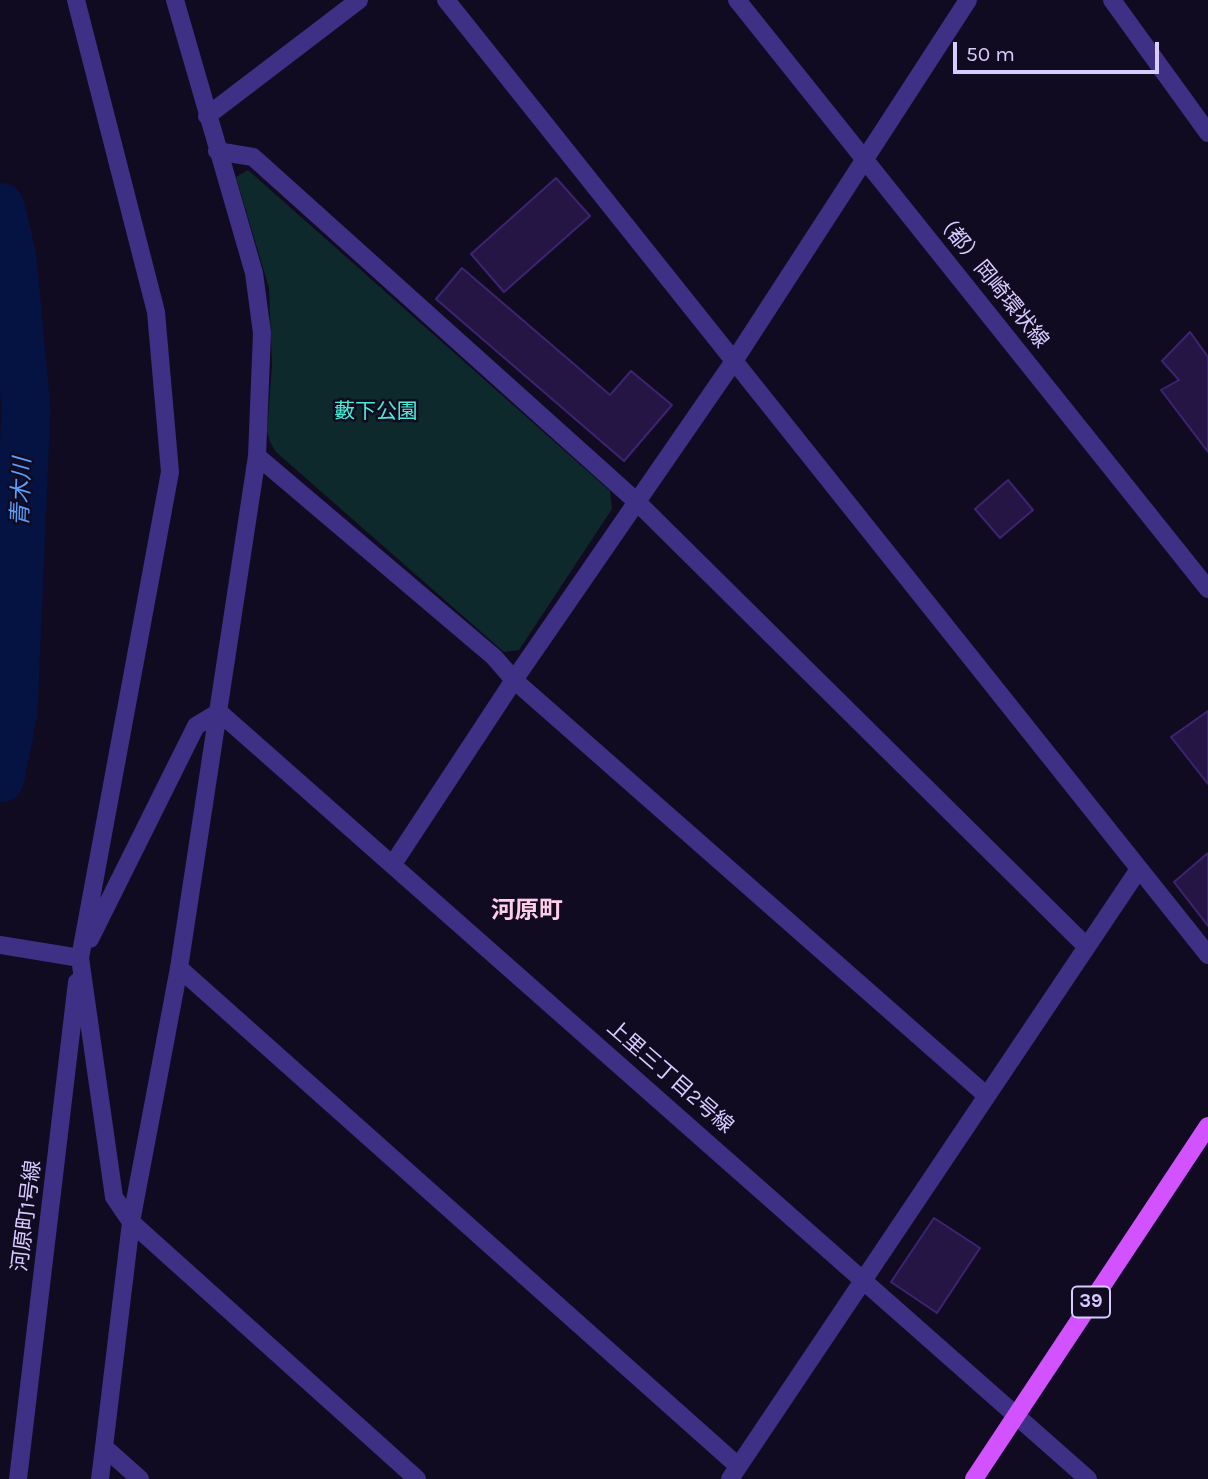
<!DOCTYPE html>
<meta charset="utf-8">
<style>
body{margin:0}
#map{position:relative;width:1208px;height:1479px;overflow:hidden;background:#110b21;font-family:Karla,sans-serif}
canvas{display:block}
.scale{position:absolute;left:953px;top:42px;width:206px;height:32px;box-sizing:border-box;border:4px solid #d7cbff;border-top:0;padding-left:9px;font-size:21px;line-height:24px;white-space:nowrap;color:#d7cbff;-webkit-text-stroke:5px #110b21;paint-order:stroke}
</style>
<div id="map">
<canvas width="1208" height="1479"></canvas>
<div class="scale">50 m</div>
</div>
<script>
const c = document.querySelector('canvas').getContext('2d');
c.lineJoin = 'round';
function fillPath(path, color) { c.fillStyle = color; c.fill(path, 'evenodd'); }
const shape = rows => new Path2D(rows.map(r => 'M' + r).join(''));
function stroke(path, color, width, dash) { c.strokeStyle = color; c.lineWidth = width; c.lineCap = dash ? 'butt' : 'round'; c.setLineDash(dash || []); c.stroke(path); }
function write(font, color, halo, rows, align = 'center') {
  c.font = font + ' Karla,"Noto Sans JP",sans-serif'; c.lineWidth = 5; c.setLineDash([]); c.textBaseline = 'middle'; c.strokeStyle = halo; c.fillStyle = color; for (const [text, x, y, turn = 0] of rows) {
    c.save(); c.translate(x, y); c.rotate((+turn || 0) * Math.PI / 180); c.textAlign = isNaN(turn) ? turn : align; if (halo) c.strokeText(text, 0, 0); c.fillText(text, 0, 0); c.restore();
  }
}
fillPath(shape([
 [248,170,610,491,612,509,519,650,504,652,276,452,270,442,267,431,272,366,269,288,236,177]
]), '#0d292c');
stroke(shape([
 [0,207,12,257,26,409,13,713,0,778]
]), '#041341', 49);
const building = shape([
 [556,178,590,216,504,292,471,254,556,178],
 [462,268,610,395,631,371,672,405,624,461,436,299,462,268],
 [1190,332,1208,357,1208,452,1161,390,1179,380,1162,361,1190,332],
 [1008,480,1033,510,1000,538,975,509,1008,480],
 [1208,711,1208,784,1171,737,1208,711],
 [1208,853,1208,926,1174,882,1208,853],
 [934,1218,980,1248,937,1313,891,1282,934,1218]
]);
fillPath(building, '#241544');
stroke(building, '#3d2472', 2);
stroke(shape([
 [76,0,156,312,170,472,80,958,114,1197,131,1222,417,1479],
 [446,0,1208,955],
 [737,0,1208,589],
 [1112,0,1208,133],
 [207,116,359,0],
 [217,151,253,157,637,502,1087,947],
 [257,456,494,657,514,680,987,1096],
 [219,712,1088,1479],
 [393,864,514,680,734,361,968,0],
 [90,939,196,726,219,712],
 [0,945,80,958],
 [179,968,738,1466],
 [18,1479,77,982],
 [100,1479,104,1447],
 [140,1479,104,1447,131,1222,179,968,257,456,262,333,254,273,175,0],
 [730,1479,1139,869]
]), '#3d3085', 18);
stroke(shape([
 [974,1479,1208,1126]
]), '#d252ff', 18);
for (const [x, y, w] of [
 [1091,1302,38]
]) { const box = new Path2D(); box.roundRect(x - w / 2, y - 15.5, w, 31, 5); c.fillStyle = '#110b21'; c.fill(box); stroke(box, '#d7cbff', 2); }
write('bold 19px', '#d7cbff', null, [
 ["39",1091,1302]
]);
write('21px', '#d7cbff', '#110b21', [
 ["（都）岡崎環状線",991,280,51],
 ["上里三丁目2号線",670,1077,41],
 ["河原町1号線",27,1216,-83]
]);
write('21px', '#4aebd5', '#110b21', [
 ["藪下公園",376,412]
]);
write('italic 23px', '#599fff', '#110b21', [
 ["青木川",22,492,-88]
]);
write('bold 24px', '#ffcde7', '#110b21', [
 ["河原町",527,911]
]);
</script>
